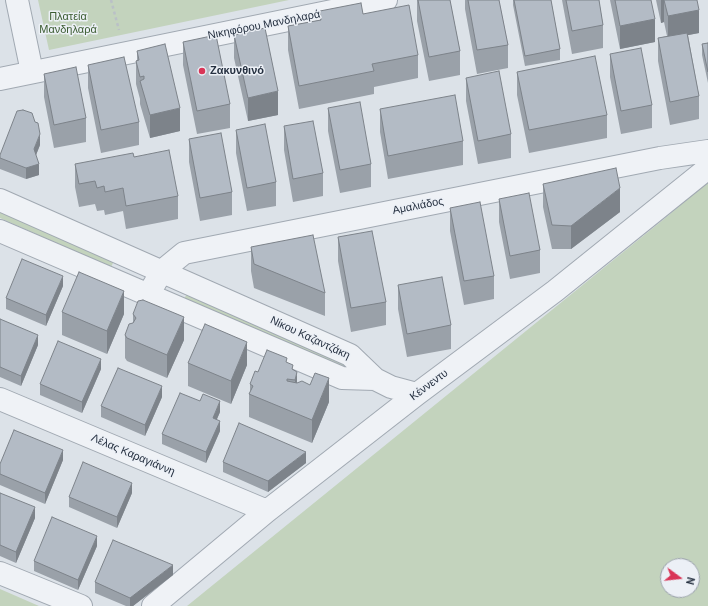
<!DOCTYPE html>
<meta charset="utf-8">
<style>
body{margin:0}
#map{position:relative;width:708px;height:606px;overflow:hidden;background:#dce2e8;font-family:"PT Sans",sans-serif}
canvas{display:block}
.north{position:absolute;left:660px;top:558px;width:40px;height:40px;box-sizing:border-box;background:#ecf0f6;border:1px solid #9ca3ad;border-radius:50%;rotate:105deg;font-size:11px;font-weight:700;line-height:16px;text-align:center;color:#253040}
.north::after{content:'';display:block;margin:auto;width:14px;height:18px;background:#d93557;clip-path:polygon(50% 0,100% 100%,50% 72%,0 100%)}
</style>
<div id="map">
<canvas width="708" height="606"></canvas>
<div class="north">N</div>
</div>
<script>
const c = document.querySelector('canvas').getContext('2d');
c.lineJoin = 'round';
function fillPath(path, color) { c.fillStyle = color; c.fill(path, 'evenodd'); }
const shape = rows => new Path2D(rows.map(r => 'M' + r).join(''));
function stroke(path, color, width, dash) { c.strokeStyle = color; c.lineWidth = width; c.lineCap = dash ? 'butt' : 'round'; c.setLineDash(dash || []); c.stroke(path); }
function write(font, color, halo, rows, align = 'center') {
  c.font = font + ' "PT Sans",sans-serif'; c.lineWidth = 3; c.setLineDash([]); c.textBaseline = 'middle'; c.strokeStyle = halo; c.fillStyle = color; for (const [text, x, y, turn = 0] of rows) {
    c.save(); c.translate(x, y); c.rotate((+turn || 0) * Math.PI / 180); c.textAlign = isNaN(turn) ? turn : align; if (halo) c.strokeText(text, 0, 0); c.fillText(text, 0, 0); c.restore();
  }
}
fillPath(shape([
 [38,0,289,0,49,50],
 [708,182,708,606,187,606,664,219],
 [668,566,692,566,692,590,668,590],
 [0,212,114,261,111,267,0,218],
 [187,294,351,366,349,371,184,299],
 [0,589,39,606,0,606]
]), '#c3d3bd');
const minor = shape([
 [17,0,32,72],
 [0,79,386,0],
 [0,200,350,355,375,379,391,387,417,394],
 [0,231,342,378,375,379],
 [148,295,162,271,184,253,660,158,708,151],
 [0,399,267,511],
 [0,573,81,606],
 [153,606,267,511,417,394,555,291,708,168]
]);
stroke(minor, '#a1a9b2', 24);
stroke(shape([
 [111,0,119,30]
]), '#bac0c7', 2.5, [3, 3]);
stroke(minor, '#eff2f6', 22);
fillPath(shape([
 [417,0,450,0,460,51,460,75,429,81,417,21],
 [465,0,499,0,508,45,508,68,477,74,465,9],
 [513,0,551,0,560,49,560,60,525,66,513,5],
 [562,0,599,0,603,25,603,48,572,54],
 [610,0,651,0,655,42,620,49],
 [656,0,697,0,699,33,688,35,699,96,699,119,670,125,658,61,658,38,667,36,664,22,661,23],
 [320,11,363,14,418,55,418,78,374,87,374,94,299,109,288,50,288,26,320,20],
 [234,35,278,115,248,121,234,58],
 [183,42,230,104,230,128,197,134,183,65],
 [708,43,708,83,702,55,702,44],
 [137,51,180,131,150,138,140,104,140,99,136,84,136,61,137,60],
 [610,54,652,105,652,128,621,134,610,77],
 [88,65,139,122,139,145,101,153,88,88],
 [517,72,607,115,607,138,529,153,517,95],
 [44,74,86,118,86,142,54,148,44,97],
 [466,78,511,134,511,158,478,164,466,101],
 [328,108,371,164,371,187,340,193,328,131],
 [380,109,463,141,463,165,388,179,380,132],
 [284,126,323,173,323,196,293,202,284,150],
 [236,130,276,182,276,206,247,211,236,153],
 [189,139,232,192,232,215,200,221,189,162],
 [40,145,36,155,39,175,26,179,0,169,0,155],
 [134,157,178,196,178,219,126,229,123,211,105,215,104,210,97,211,95,204,79,207,75,187,75,164],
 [543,184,620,212,571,249,552,249,543,207],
 [499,199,540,250,540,273,510,279,499,222],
 [450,208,494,276,494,299,464,305,450,231],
 [338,237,386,302,386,325,351,332,338,261],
 [251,247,325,293,325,316,254,288,251,271],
 [398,285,451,325,451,349,407,357,398,309],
 [63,286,46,326,6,309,6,298],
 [62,312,124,314,107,354,62,335],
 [133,314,184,340,167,378,127,361,125,358,125,335,133,323],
 [0,319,38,345,21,386,0,377],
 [188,363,247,365,231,404,188,386],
 [287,363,293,370,297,383,329,402,312,443,249,417,249,394,250,392,250,384,258,372],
 [101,369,82,413,40,395,40,384],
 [162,397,145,436,101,417,101,406],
 [220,412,217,419,220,431,206,463,162,444,162,434],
 [63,460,45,504,0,485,0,464],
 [223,462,306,463,268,492,223,472],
 [0,493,35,518,16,563,0,556],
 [132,493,117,528,69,507,69,497],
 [97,546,78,590,34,571,34,561],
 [173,575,133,606,126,606,95,593,95,582]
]), '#9aa1a9');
fillPath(shape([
 [661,0,664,0,664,22,661,23],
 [699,10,699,33,668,39,668,16],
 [655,19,655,42,620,49,620,26],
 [278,91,278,115,248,121,248,98],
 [180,108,180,131,150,138,150,115],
 [40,134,40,145,34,160,34,149],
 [39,164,39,175,26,179,26,168],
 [620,188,620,212,571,249,571,226],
 [63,276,63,286,46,326,46,315],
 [124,291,124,314,107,354,107,331],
 [184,317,184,340,167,378,167,355],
 [38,335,38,345,21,386,21,376],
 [247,342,247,365,231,404,231,381],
 [101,359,101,369,82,413,82,402],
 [297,372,297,395,295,403,295,380],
 [329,378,329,402,312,443,312,420],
 [162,386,162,397,145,436,145,425],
 [220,401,220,412,213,428,213,418],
 [220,421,220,431,206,463,206,452],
 [63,450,63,460,45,504,45,493],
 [306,452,306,463,268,492,268,481],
 [132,483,132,493,117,528,117,517],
 [35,507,35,518,16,563,16,552],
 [97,536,97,546,78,590,78,580],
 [173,565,173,575,133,606,130,606,130,598]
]), '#7d838a');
const building = shape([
 [418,0,450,0,460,51,429,57,418,0],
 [468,0,499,0,508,45,477,50,468,0],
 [514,0,551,0,560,49,525,56,514,0],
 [566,0,599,0,603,25,572,31,566,0],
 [615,0,651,0,655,19,620,26,615,0],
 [664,0,697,0,699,10,668,16,664,0],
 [361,3,363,14,409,5,418,55,372,64,374,71,299,86,288,26,321,20,320,11,361,3],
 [265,28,278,91,248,98,234,35,265,28],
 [687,33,699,96,670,102,658,38,687,33],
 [216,35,230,104,197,111,183,42,216,35],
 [708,43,708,72,702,44,708,43],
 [165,44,180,108,150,115,140,81,144,79,144,76,140,77,136,61,139,60,137,51,165,44],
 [641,48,652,105,621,111,610,54,641,48],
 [595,56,607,115,529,130,517,72,595,56],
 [124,57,139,122,101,130,88,65,124,57],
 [76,67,86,118,54,125,44,74,76,67],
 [499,71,511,134,478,141,466,78,499,71],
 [455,95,463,141,388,156,380,109,455,95],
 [360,102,371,164,340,170,328,108,360,102],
 [23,110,32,113,35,122,38,123,40,134,34,149,39,164,26,168,0,158,0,155,17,111,23,110],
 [313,121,323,173,293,179,284,126,313,121],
 [265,124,276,182,247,188,236,130,265,124],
 [221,133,232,192,200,198,189,139,221,133],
 [169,150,178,196,126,206,123,188,105,192,104,186,97,188,95,181,79,184,75,164,133,153,134,157,169,150],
 [616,168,620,188,571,226,552,225,543,184,616,168],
 [529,193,540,250,510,256,499,199,529,193],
 [480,202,494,276,464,281,450,208,480,202],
 [372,231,386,302,351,308,338,237,372,231],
 [313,235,325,293,254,264,251,247,313,235],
 [22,259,63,276,46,315,6,298,22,259],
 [79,272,124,291,107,331,62,312,79,272],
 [442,277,451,325,407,334,398,285,442,277],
 [143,300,184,317,167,355,127,338,125,335,129,324,133,323,136,318,133,314,138,301,143,300],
 [0,319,38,335,21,376,0,367,0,319],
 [205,324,247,342,231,381,188,363,205,324],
 [58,341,101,359,82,402,40,384,58,341],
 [267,350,287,358,286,362,293,365,292,369,297,372,295,380,287,379,287,381,297,383,302,381,310,385,315,373,329,378,312,420,249,394,253,386,250,384,255,371,258,372,267,350],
 [118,368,162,386,145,425,101,406,118,368],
 [180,393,200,401,203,394,220,401,213,418,220,421,206,452,162,434,180,393],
 [239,423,306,452,268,481,223,462,239,423],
 [14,430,63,450,45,493,0,474,0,464,14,430],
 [83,462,132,483,117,517,69,497,83,462],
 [0,493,35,507,16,552,0,545,0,493],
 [52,517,97,536,78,580,34,561,52,517],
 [113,540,173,565,130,598,95,582,113,540]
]);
fillPath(building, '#b3bbc5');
stroke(building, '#7d838a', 1);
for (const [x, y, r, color] of [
 [202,71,4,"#d93557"]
]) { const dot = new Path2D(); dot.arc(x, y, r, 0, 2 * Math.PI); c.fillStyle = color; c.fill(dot); stroke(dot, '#ecf0f6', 1.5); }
write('11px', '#3b5c31', '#ecf0f6', [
 ["Πλατεία",68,17],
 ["Μανδηλαρά",68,30]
]);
write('11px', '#253040', '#ecf0f6', [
 ["Νικηφόρου Μανδηλαρά",264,25,-11],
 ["Αμαλιάδος",418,206,-11],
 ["Νίκου Καζαντζάκη",310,338,25],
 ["Κέννεντυ",429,385,-37],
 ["Λέλας Καραγιάννη",133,455,23]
]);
write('bold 11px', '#253040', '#ecf0f6', [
 ["Ζακυνθινό",210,71]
], 'left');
</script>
